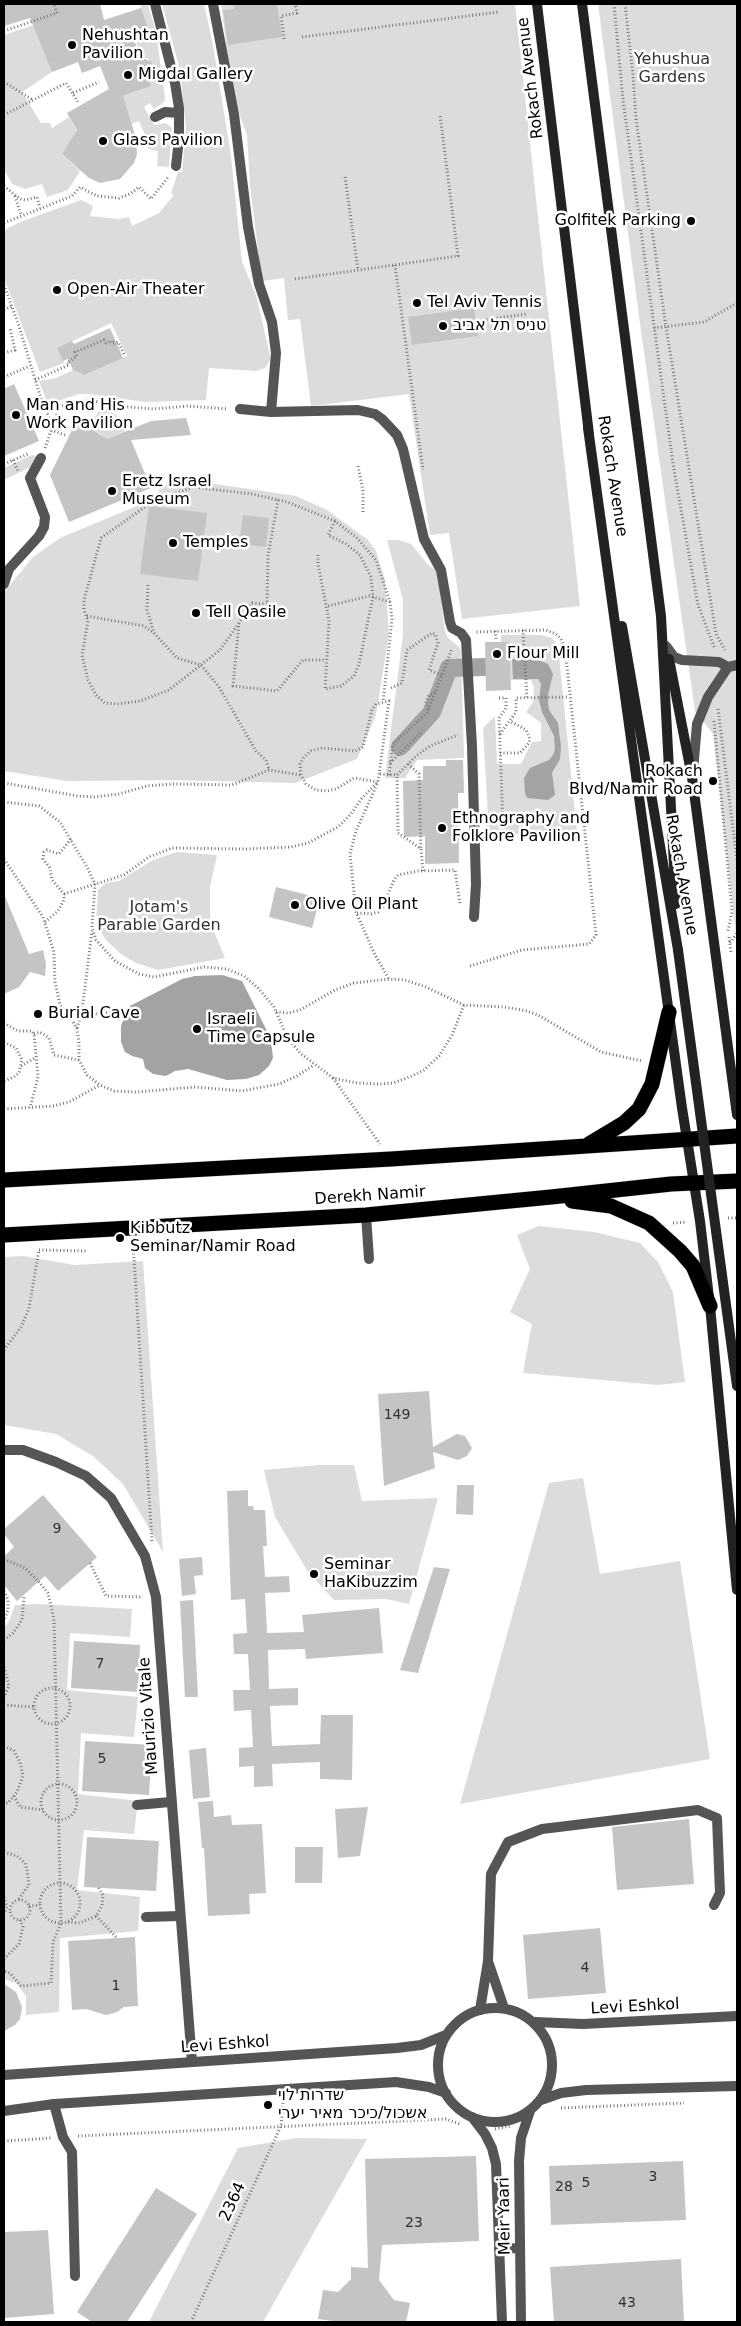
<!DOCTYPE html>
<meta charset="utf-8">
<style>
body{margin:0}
#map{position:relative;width:741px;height:2326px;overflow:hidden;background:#fff;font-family:"DejaVu Sans",sans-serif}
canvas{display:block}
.frame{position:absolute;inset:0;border:5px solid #000;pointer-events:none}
</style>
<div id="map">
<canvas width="741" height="2326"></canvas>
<div class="frame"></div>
</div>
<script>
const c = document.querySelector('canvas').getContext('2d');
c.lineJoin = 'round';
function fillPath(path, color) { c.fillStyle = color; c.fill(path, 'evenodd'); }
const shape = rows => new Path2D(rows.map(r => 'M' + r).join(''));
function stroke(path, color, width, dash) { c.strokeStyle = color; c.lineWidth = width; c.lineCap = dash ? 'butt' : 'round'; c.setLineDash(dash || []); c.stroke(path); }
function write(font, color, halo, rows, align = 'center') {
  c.font = font + ' "DejaVu Sans","Noto Sans Hebrew",sans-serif'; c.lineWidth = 5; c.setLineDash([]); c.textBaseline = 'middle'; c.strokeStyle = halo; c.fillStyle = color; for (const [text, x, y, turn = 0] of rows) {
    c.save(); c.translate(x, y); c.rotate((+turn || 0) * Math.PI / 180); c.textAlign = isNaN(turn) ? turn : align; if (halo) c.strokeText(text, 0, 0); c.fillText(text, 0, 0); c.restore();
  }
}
fillPath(shape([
 [140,4,148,4,156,32,165,98,164,102,154,109,150,103,144,107,154,125,166,123,172,128,169,167,157,166,158,151,148,149,148,142,139,121,132,124,128,112,113,100,151,86,148,78,154,71,154,65,147,58,141,58,136,41,108,50,39,39,52,72,22,92,41,123,50,123,52,128,69,117,77,131,62,154,80,171,68,190,47,197,42,184,25,189,12,184,4,169,4,35,61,16,107,40,147,28],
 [162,4,204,4,213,45,231,156,242,262,256,295,271,359,265,368,256,371,209,368,206,400,145,402,89,394,79,394,58,401,49,401,46,399,39,381,56,378,73,370,86,375,127,356,111,323,58,348,64,363,40,372,4,278,4,233,6,229,23,221,81,200,93,206,90,216,119,219,129,217,132,226,159,213,174,195,171,194,178,172,182,172,186,129,180,70],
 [221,4,515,4,580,606,462,619,449,533,430,535,409,394,311,406,300,319,288,320,284,278,262,281,250,186,247,135,240,116,227,50],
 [598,4,737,4,737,944,713,734,695,711,640,324],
 [102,406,116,415,127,430,105,440,101,434,90,428,83,428,71,432,70,426,80,420,93,420],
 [32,455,36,456,32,466,4,480,4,468],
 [188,480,296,496,327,510,368,540,376,551,385,580,389,634,376,715,357,759,295,783,173,780,67,781,4,771,4,592,33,557,60,538,156,498,160,488,173,481],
 [387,540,399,540,411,544,429,566,437,570,445,631,448,638,459,647,461,651,464,758,417,760,405,778,385,778,403,634,403,600],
 [501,635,541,635,552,638,558,646,577,833,489,835,483,728,495,716,497,764,521,764,532,742,541,741,541,723,526,712,533,702,534,687,531,680,510,680,509,642,501,642],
 [177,852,217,855,210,887,210,922,225,958,158,970,136,963,121,954,107,941,96,926,98,890,106,883,119,881,153,860],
 [539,1226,594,1232,640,1243,658,1262,673,1292,685,1382,658,1385,523,1373,532,1324,510,1312,530,1269,517,1235],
 [23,1256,75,1265,143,1261,163,1552,123,1484,93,1456,56,1434,4,1425,4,1257],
 [319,1465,354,1465,362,1501,438,1498,409,1604,386,1599,334,1600,308,1572,275,1517,264,1470],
 [583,1478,600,1574,680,1561,710,1759,460,1804,549,1483],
 [39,1604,132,1609,130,1637,70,1633,67,1690,138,1697,134,1737,81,1733,78,1794,138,1801,134,1834,84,1830,77,1890,140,1897,138,1931,60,1938,59,2012,26,2015,26,1996,16,1983,4,1979,4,1628,9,1621,15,1605],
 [296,2138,367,2139,263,2322,149,2322,238,2148]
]), '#dcdcdc');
fillPath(shape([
 [512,659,538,660,548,664,553,674,548,695,548,703,549,710,558,723,561,747,560,759,552,773,555,795,548,800,527,798,525,793,524,778,530,768,549,760,553,755,555,749,554,736,542,712,539,700,541,684,538,679,513,679],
 [222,975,242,981,271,1039,273,1058,269,1066,259,1075,246,1079,227,1080,188,1069,175,1071,166,1076,153,1074,145,1068,143,1059,132,1056,125,1052,121,1042,121,1026,128,1007,182,979,195,976]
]), '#a3a3a3');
stroke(shape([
 [400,747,432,712,449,668,486,667]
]), '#a3a3a3', 18);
fillPath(shape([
 [4,4,100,4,104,20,141,8,148,28,131,33,141,57,152,62,154,71,149,79,151,86,123,96,136,138,137,154,134,163,120,179,100,183,89,178,62,154,77,130,67,113,109,89,100,66,82,73,78,62,52,72,30,18,4,26],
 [233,4,277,4,282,37,228,45,223,10,234,9],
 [474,308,478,336,412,345,408,317],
 [110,328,123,358,85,375,73,370,68,359,63,361,57,348,72,341,74,344],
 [14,384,39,441,4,456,4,389],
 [186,418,191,435,131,440,151,488,69,522,50,475,71,432,83,428,90,428,107,439,151,421],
 [149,506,207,513,198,581,140,574],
 [243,515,269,518,266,547,239,544],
 [485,642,509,642,511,690,486,691],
 [446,760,463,760,464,793,458,793,459,863,425,864,425,836,404,837,403,781,423,780,423,766,446,766],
 [276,887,320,898,312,928,269,917],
 [4,894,29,954,43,950,46,964,45,976,30,972,19,987,4,994],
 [429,1391,433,1447,457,1434,465,1436,472,1448,467,1456,458,1460,433,1452,435,1468,384,1486,378,1394],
 [457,1485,474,1485,473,1515,456,1514],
 [248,1490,248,1506,253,1506,254,1510,265,1510,267,1546,263,1546,265,1577,289,1576,290,1592,265,1593,267,1633,304,1632,302,1615,379,1608,383,1653,306,1659,305,1649,268,1650,269,1689,298,1688,298,1705,270,1706,272,1746,320,1744,321,1715,353,1715,352,1780,320,1779,320,1762,272,1764,273,1786,254,1787,254,1766,239,1767,239,1748,253,1747,251,1710,234,1711,233,1690,250,1690,248,1654,234,1654,233,1634,247,1633,245,1599,231,1600,227,1491],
 [43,1495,97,1557,58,1591,45,1576,17,1601,4,1585,4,1556,14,1547,4,1534,4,1529],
 [202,1557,203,1575,194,1576,196,1594,182,1596,179,1559],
 [434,1567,450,1569,418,1673,400,1670],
 [193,1600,198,1697,185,1697,180,1601],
 [74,1641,140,1645,138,1692,71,1688],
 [85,1741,152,1745,149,1795,82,1791],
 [206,1748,210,1797,193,1799,189,1750],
 [213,1801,214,1817,231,1815,232,1825,262,1824,266,1893,249,1894,250,1914,208,1916,204,1848,202,1848,198,1802],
 [368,1807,360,1856,338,1858,335,1809],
 [689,1819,694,1884,617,1890,612,1827],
 [87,1837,159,1841,156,1891,84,1887],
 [295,1847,323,1847,322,1883,295,1883],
 [600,1928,606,1993,528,1999,523,1935],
 [135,1937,138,2006,124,2007,117,2012,106,2015,86,2009,72,2010,68,1941],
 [4,1984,16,1992,22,2007,20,2019,15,2025,4,2031],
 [476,2156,479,2241,382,2245,379,2280,394,2300,410,2303,406,2322,340,2322,318,2319,323,2290,338,2292,351,2279,351,2267,368,2268,365,2159],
 [683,2161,686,2220,551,2225,549,2166],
 [156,2188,197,2214,127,2322,92,2322,77,2312],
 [48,2230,54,2314,4,2318,4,2232],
 [681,2259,684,2322,554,2322,550,2267]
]), '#c4c4c4');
const highway = shape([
 [589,1144,624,1123,639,1109,652,1084,669,1012],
 [4,1180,391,1159,737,1136],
 [572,1201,611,1206,649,1223,680,1251,693,1266,710,1306],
 [4,1235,366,1215,551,1197,671,1184,737,1181]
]);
stroke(highway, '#dbdbdb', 16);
stroke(shape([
 [614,4,623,100,673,464,698,605,715,649],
 [625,4,633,75,636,119,666,327,716,634,725,650],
 [4,31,57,13,54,4],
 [302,37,499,12],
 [284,39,281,16,297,13,295,4],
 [4,82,33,100],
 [73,93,99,82],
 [4,115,66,83,78,102],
 [345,177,358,270],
 [4,186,20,199,25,200,37,197,40,208],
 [15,196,21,215],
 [4,223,72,196,80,187,97,196,119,198,130,194,139,187,151,199,169,176],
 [395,265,423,470],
 [295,279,458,256,440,115],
 [4,285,19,326,42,402,48,409,53,409,78,401,89,400,118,406,153,409,188,406,228,409],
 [4,310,12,306],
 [476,321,527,314],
 [654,328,704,322,737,303],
 [4,353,15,350,10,328],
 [4,377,30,366],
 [35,380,69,365,67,363,77,356,75,352,104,340,106,343,112,341,113,344,118,342,125,356],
 [45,407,52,427],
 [51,430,65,435],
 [45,448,59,408],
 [13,460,18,471],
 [4,464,28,454],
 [358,466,363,491,363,512],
 [278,500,268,556,267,604,252,603,239,623,233,686,277,691,303,660,326,660],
 [318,555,318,564,329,621,325,689,341,686,354,676,359,664,373,597,371,577,360,555,346,544,328,535,335,521],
 [148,585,147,610,154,633,177,658,201,665,219,687,256,751,266,760,269,769],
 [328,606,369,596,390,602],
 [87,616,144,626,154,633],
 [239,623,220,650,169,690,140,701,117,704,105,703,96,695,88,680,82,655,88,621,84,610,84,600,101,538,152,502,193,487,252,494,287,502,335,521,357,538,376,560,390,602,392,619,383,702],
 [523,630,527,698],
 [495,631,496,639],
 [391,688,402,683,407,650,432,633,435,634,438,643,429,670,442,675],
 [499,698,506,698,506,708,499,718,503,823],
 [428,709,425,704,429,695,435,692],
 [718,709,737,860],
 [714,721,732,912,728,931],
 [500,734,516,712,516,698,569,697],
 [500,753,520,753,529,743,530,739,526,730,510,721],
 [390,763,422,732],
 [408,764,419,774,421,849],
 [380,774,397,775],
 [389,775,393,744,427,713,452,649],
 [4,783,78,796,95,797,119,794,147,786,173,784,232,785,269,770,301,775],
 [4,802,39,806,60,822,87,867,95,884,92,928,96,940,115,961,139,974,154,977,204,967,227,969,244,976,258,988,274,1007,287,1037,300,1053,333,1078,357,1083,380,1084,393,1083,412,1076,424,1070,439,1056,452,1035,464,1005],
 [4,859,43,917,54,952,55,982,60,1005,69,1014,77,1029,79,1042,79,1060,87,1075,100,1085,114,1091,136,1092,196,1087,242,1091,279,1084,297,1076,314,1065],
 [423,871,421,849,398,833,397,775,416,756,430,746,458,735],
 [64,894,124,875,149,857,172,848,245,849,291,847,308,843,338,827,351,814,362,798,378,782,389,701,376,704,372,710,363,747,355,751,322,748,311,751,304,757,300,764,301,775,306,784,316,790,327,791,336,789,354,778,378,782,356,831,350,854,356,912,375,955,389,979],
 [357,913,371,914,378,912,382,909,394,880,398,875,418,871,455,870,460,904],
 [45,922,58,911,64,900,64,894,52,880,50,868,43,859,44,852,47,850,59,854,71,839],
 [729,937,731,953],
 [730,943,737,933],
 [470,966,522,950,589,944,596,935,565,648,561,639,556,634,546,630,476,632],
 [82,1011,97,1014,120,1011],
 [276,1012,289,1013,300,1010,335,990,354,983,389,979,405,980,426,987,464,1005,504,1007,527,1011,538,1015,601,1052,642,1061],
 [4,1023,18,1031,32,1031,34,1034,38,1077,30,1108],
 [77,1028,82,1011,92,931],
 [34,1034,40,1032,49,1038,54,1055,79,1060],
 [4,1042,16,1048,22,1060,19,1073,14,1077,4,1081],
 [21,1066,35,1058],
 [333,1078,380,1144],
 [4,1109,53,1106,69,1102,100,1085],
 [728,1218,737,1218],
 [673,1223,687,1222],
 [133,1243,152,1542],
 [39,1250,88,1251],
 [4,1350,21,1327,29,1308,39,1250],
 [4,1559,25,1568,39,1582,48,1593,54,1619,61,1923,53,1942,51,1983,21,1986,10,1973,4,1971],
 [90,1563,106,1596,143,1597],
 [4,1591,8,1600,8,1610,4,1621],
 [4,1640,13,1633,22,1620,24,1595],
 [4,1667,9,1686,4,1697],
 '34 1706a18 18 0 1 1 36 0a18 18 0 1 1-36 0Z',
 [4,1705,34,1707],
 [4,1746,14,1751,20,1762,23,1776,17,1792,8,1803,4,1803],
 '41 1802a18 18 0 1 1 36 0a18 18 0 1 1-36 0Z',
 [14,1796,20,1807,43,1810],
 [4,1852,17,1856,25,1863,27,1870,29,1885,18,1900],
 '40 1903a20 20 0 1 1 40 0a20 20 0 1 1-40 0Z',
 [4,1897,7,1907,4,1913],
 '10 1910a10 10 0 1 1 20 0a10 10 0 1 1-20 0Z',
 [29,1906,40,1905],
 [96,1916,117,1938],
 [68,1922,80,1923,96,1916,102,1906,103,1895,98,1887],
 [4,1959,19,1944,23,1927,20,1920],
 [561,2108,684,2103],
 [495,2129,511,2126],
 [78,2136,446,2119,460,2124],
 [4,2141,51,2138],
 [191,2322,281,2126,283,2103]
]), '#777', 3, [1, 2.5]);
stroke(shape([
 [155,4,175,83,179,108,179,139,176,166],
 [213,4,234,114,248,227,259,284,272,322,276,353,271,412],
 [155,117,165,112,179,113],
 [240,409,271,412,358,410,375,414,382,419,397,435,403,449,424,539,441,570,450,622,452,628,461,633,466,640,472,746,476,884,474,917],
 [4,584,9,569,39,536,44,527,45,517,30,478,41,458],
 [666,646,674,657,682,660,719,662,728,667],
 [693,771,697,724,708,697,728,667,737,665],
 [366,1215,369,1259],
 [137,1805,170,1802],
 [146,1917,180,1916],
 [489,1964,504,2008],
 [480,2010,488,1961,491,1874,508,1842,542,1829,698,1810,717,1818,720,1893,714,1905],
 [54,2104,63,2137,72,2152,75,2276]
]), '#555', 10);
stroke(shape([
 [4,1450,23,1450,56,1462,86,1476,111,1498,145,1556,156,1597,192,2062],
 '438 2065a57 57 0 1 1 114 0a57 57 0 1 1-114 0Z',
 [535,2022,583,2024,737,2016],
 [4,2075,397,2048,421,2045,446,2035],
 [541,2100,561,2093,586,2090,737,2086],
 [4,2111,54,2104,396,2082,429,2087,446,2093],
 [472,2117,485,2134,492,2148,496,2164,502,2322],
 [499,2249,520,2248],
 [521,2322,519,2161,521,2138,530,2111]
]), '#555', 10);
stroke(shape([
 [537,4,589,434],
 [582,4,661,616,676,904],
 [588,428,682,1108,700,1221,710,1306,737,1590],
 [622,626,678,950],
 [669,659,692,777,737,1115]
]), '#222', 10);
stroke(highway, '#000', 15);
stroke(shape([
 [678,950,737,1386]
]), '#222', 10);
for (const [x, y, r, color] of [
 [72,45,5,"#000"],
 [128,75,5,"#000"],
 [103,141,5,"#000"],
 [691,221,5,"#000"],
 [57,290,5,"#000"],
 [417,303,5,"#000"],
 [443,326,5,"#000"],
 [16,415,5,"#000"],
 [112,491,5,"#000"],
 [173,543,5,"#000"],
 [196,613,5,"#000"],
 [497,654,5,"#000"],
 [713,781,5,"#000"],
 [442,828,5,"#000"],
 [295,905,5,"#000"],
 [38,1014,5,"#000"],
 [197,1029,5,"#000"],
 [120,1238,5,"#000"],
 [314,1574,5,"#000"],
 [268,2105,5,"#000"]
]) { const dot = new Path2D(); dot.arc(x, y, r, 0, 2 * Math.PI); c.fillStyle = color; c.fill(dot); stroke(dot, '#fff', 2); }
write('14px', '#313131', null, [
 ["149",397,1415],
 ["9",57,1529],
 ["7",100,1664],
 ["5",102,1759],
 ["4",585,1968],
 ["1",116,1986],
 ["3",653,2177],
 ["5",586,2183],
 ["28",564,2187],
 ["23",414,2223],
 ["43",627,2303]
]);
write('16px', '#000', '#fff', [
 ["Nehushtan",82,36],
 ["Pavilion",82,54],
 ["Migdal Gallery",138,75],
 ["Glass Pavilion",113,141],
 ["Golfitek Parking",681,221,"right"],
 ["Open-Air Theater",67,290],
 ["Tel Aviv Tennis",427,303],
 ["טניס תל אביב",453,326],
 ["Man and His",26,406],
 ["Work Pavilion",26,424],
 ["Eretz Israel",122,482],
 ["Museum",122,500],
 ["Temples",183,543],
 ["Tell Qasile",206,613],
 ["Flour Mill",507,654],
 ["Rokach",703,772,"right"],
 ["Blvd/Namir Road",703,790,"right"],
 ["Ethnography and",452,819],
 ["Folklore Pavilion",452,837],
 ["Olive Oil Plant",305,905],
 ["Burial Cave",48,1014],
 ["Israeli",207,1020],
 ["Time Capsule",207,1038],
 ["Kibbutz",130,1229],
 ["Seminar/Namir Road",130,1247],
 ["Seminar",324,1565],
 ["HaKibuzzim",324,1583],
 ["שדרות לוי",278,2096],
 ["אשכול/כיכר מאיר יערי",278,2114]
], 'left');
write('16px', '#333', '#fff', [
 ["Yehushua",672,60],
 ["Gardens",672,78],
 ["Jotam's",159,908],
 ["Parable Garden",159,926]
]);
write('16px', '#000', '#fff', [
 ["Rokach Avenue",531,78,-97],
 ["Rokach Avenue",612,476,81],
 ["Rokach Avenue",681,875,80],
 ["Derekh Namir",370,1196,-4],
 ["Maurizio Vitale",149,1716,-94],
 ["Levi Eshkol",635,2007,-3],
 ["Levi Eshkol",225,2045,-4],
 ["2364",233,2202,-65],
 ["Meir Yaari",505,2216,-91]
]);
</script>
